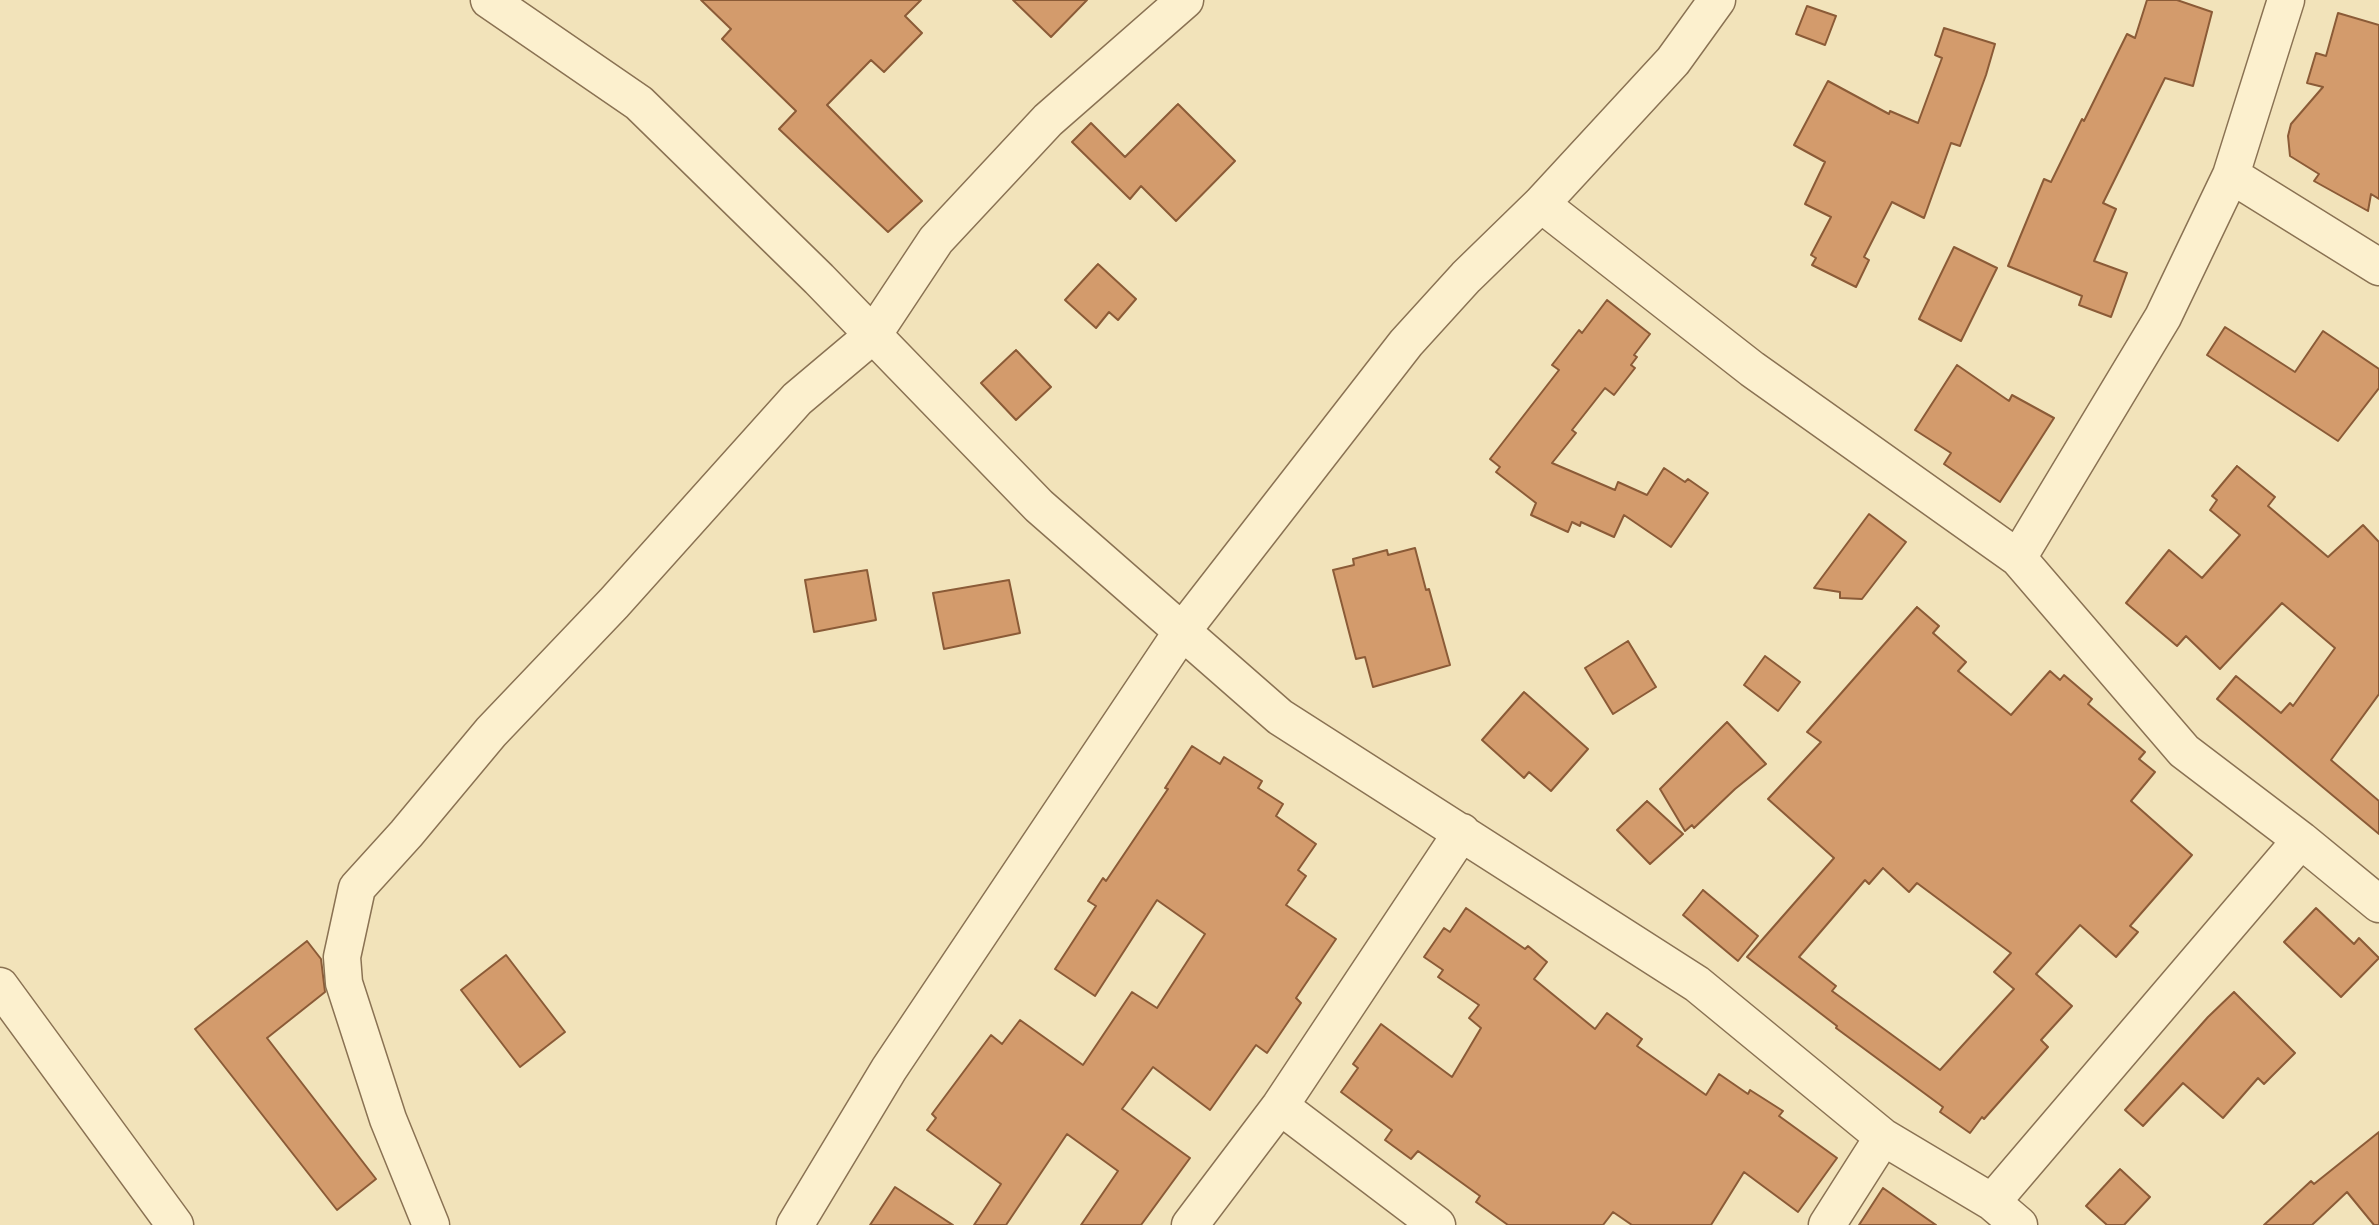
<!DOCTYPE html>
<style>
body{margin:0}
canvas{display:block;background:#f2e3ba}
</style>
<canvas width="2379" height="1225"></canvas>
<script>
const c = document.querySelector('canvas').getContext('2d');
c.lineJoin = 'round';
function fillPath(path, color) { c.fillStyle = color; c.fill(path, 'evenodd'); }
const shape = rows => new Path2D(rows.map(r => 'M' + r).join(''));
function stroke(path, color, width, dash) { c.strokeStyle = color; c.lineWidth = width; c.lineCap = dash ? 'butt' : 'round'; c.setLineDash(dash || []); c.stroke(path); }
const building = shape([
 [701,0,921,0,905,16,922,33,884,72,871,60,827,105,922,201,888,232,779,129,796,111,722,39,731,29,701,0],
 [1013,0,1087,0,1051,37,1013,0],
 [2147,0,2177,0,2212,12,2193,86,2165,78,2103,203,2116,209,2094,261,2127,273,2111,317,2079,305,2082,296,2008,266,2044,179,2051,182,2082,119,2084,121,2127,34,2135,38,2147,0],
 [1807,6,1836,16,1825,45,1796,34,1807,6],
 [2338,13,2379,25,2379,199,2371,194,2368,211,2314,181,2319,174,2290,156,2288,136,2291,124,2323,87,2307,83,2316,53,2326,56,2338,13],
 [1944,28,1995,44,1986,75,1960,146,1951,143,1924,218,1892,202,1864,257,1869,260,1856,287,1812,265,1816,258,1811,255,1831,217,1805,204,1825,162,1794,145,1828,81,1889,114,1890,111,1918,123,1942,58,1935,55,1944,28],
 [1178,104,1235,161,1176,221,1141,186,1130,199,1072,142,1091,123,1125,157,1178,104],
 [1954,247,1997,268,1961,341,1919,319,1954,247],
 [1098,264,1136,299,1118,320,1109,312,1096,328,1065,300,1098,264],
 [1607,300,1650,334,1634,355,1637,357,1631,365,1635,368,1614,395,1605,388,1572,430,1576,433,1552,463,1615,490,1618,482,1647,495,1664,468,1685,482,1688,479,1708,493,1671,547,1624,515,1614,537,1581,522,1580,526,1572,522,1568,532,1531,515,1536,503,1496,472,1500,467,1490,459,1559,370,1552,365,1579,330,1582,333,1607,300],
 [2225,327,2295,372,2323,331,2379,369,2379,388,2338,441,2207,355,2225,327],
 [1016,350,1051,387,1016,420,981,383,1016,350],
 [1957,365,2009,401,2012,395,2054,418,2000,502,1944,464,1951,453,1915,430,1957,365],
 [2237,466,2275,497,2268,506,2328,557,2363,525,2379,542,2379,694,2331,760,2379,801,2379,834,2217,699,2236,676,2281,713,2290,703,2293,706,2335,648,2282,603,2220,669,2186,636,2177,646,2126,603,2169,550,2202,578,2240,535,2210,510,2217,500,2212,496,2237,466],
 [1869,514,1906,542,1862,599,1840,598,1840,592,1814,588,1869,514],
 [1415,548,1426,590,1429,589,1450,665,1373,687,1365,657,1356,659,1333,570,1354,565,1353,559,1387,550,1388,555,1415,548],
 [867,570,876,620,814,632,805,580,867,570],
 [1009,580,1020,633,944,649,933,593,1009,580],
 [1917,607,1939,626,1933,633,1966,662,1958,671,2011,715,2050,671,2060,680,2064,675,2092,699,2088,704,2145,752,2139,759,2155,772,2131,801,2192,855,2130,926,2138,932,2116,957,2080,925,2036,974,2072,1006,2041,1040,2048,1047,1984,1119,1982,1117,1970,1133,1940,1112,1943,1107,1836,1028,1837,1026,1747,957,1834,858,1768,799,1821,742,1807,732,1917,607],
 [1883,868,1909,892,1917,883,2011,953,1994,972,2014,989,1940,1070,1832,991,1836,986,1799,957,1865,880,1869,884,1883,868],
 [1628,641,1656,687,1613,714,1585,668,1628,641],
 [1765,656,1800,682,1778,711,1744,685,1765,656],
 [1524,692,1588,749,1551,791,1529,772,1524,778,1482,740,1524,692],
 [1727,722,1766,764,1735,789,1694,828,1692,825,1685,831,1660,789,1727,722],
 [1192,746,1220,764,1224,757,1262,781,1258,788,1283,804,1276,816,1316,844,1298,870,1306,876,1286,905,1336,939,1296,998,1301,1003,1267,1053,1256,1045,1210,1110,1153,1067,1122,1109,1190,1158,1141,1225,1081,1225,1118,1171,1067,1134,1006,1225,974,1225,1001,1184,927,1130,936,1118,932,1114,991,1035,1002,1044,1020,1020,1083,1065,1132,992,1157,1008,1205,934,1157,900,1095,996,1055,969,1096,906,1088,901,1103,878,1106,881,1168,789,1165,788,1192,746],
 [1647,801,1683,834,1650,864,1617,830,1647,801],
 [1703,890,1758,936,1738,961,1683,915,1703,890],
 [1466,908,1525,949,1528,946,1547,962,1534,979,1595,1029,1607,1013,1642,1039,1637,1046,1706,1095,1719,1074,1748,1094,1750,1090,1783,1111,1779,1116,1837,1158,1798,1212,1744,1172,1711,1225,1632,1225,1613,1212,1603,1225,1508,1225,1476,1202,1480,1196,1418,1151,1411,1159,1385,1140,1392,1130,1341,1092,1358,1068,1353,1064,1381,1024,1452,1077,1481,1028,1469,1018,1479,1005,1438,977,1443,970,1424,957,1444,928,1450,932,1466,908],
 [2316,908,2354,944,2359,938,2379,958,2341,997,2284,942,2316,908],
 [307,941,321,959,325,992,267,1038,376,1179,337,1210,195,1029,307,941],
 [506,955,565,1032,520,1067,461,990,506,955],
 [2234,992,2295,1053,2264,1084,2258,1078,2223,1118,2183,1083,2143,1126,2125,1110,2208,1017,2234,992],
 [2379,1132,2379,1225,2374,1225,2347,1192,2312,1225,2264,1225,2311,1181,2314,1184,2379,1132],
 [2120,1169,2150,1197,2124,1225,2107,1225,2086,1206,2120,1169],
 [895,1187,953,1225,870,1225,895,1187],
 [1883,1188,1936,1225,1859,1225,1883,1188]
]);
fillPath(building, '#d39b6c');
stroke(building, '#8b5b37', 2);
const minor = shape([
 [489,0,639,103,819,279,1039,506,1280,717,1697,984,1883,1137,1992,1202,2019,1225],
 [2231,175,2379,267],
 [1541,204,1752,369,2018,558,2184,751,2301,840,2379,904],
 [2018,558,2163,317,2231,175,2286,0],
 [0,986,175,1225],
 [1280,1106,1437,1225],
 [1992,1202,2301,840],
 [431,1225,388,1119,344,983,342,957,357,888,406,834,491,732,614,603,797,399,873,335,936,240,1048,120,1185,0],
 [795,1225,889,1069,1183,630,1406,343,1466,277,1541,204,1673,61,1717,0],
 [1190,1225,1280,1106,1462,832],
 [1827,1225,1883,1137]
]);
stroke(minor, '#8a7253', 39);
stroke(minor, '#fcf0ce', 36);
</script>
